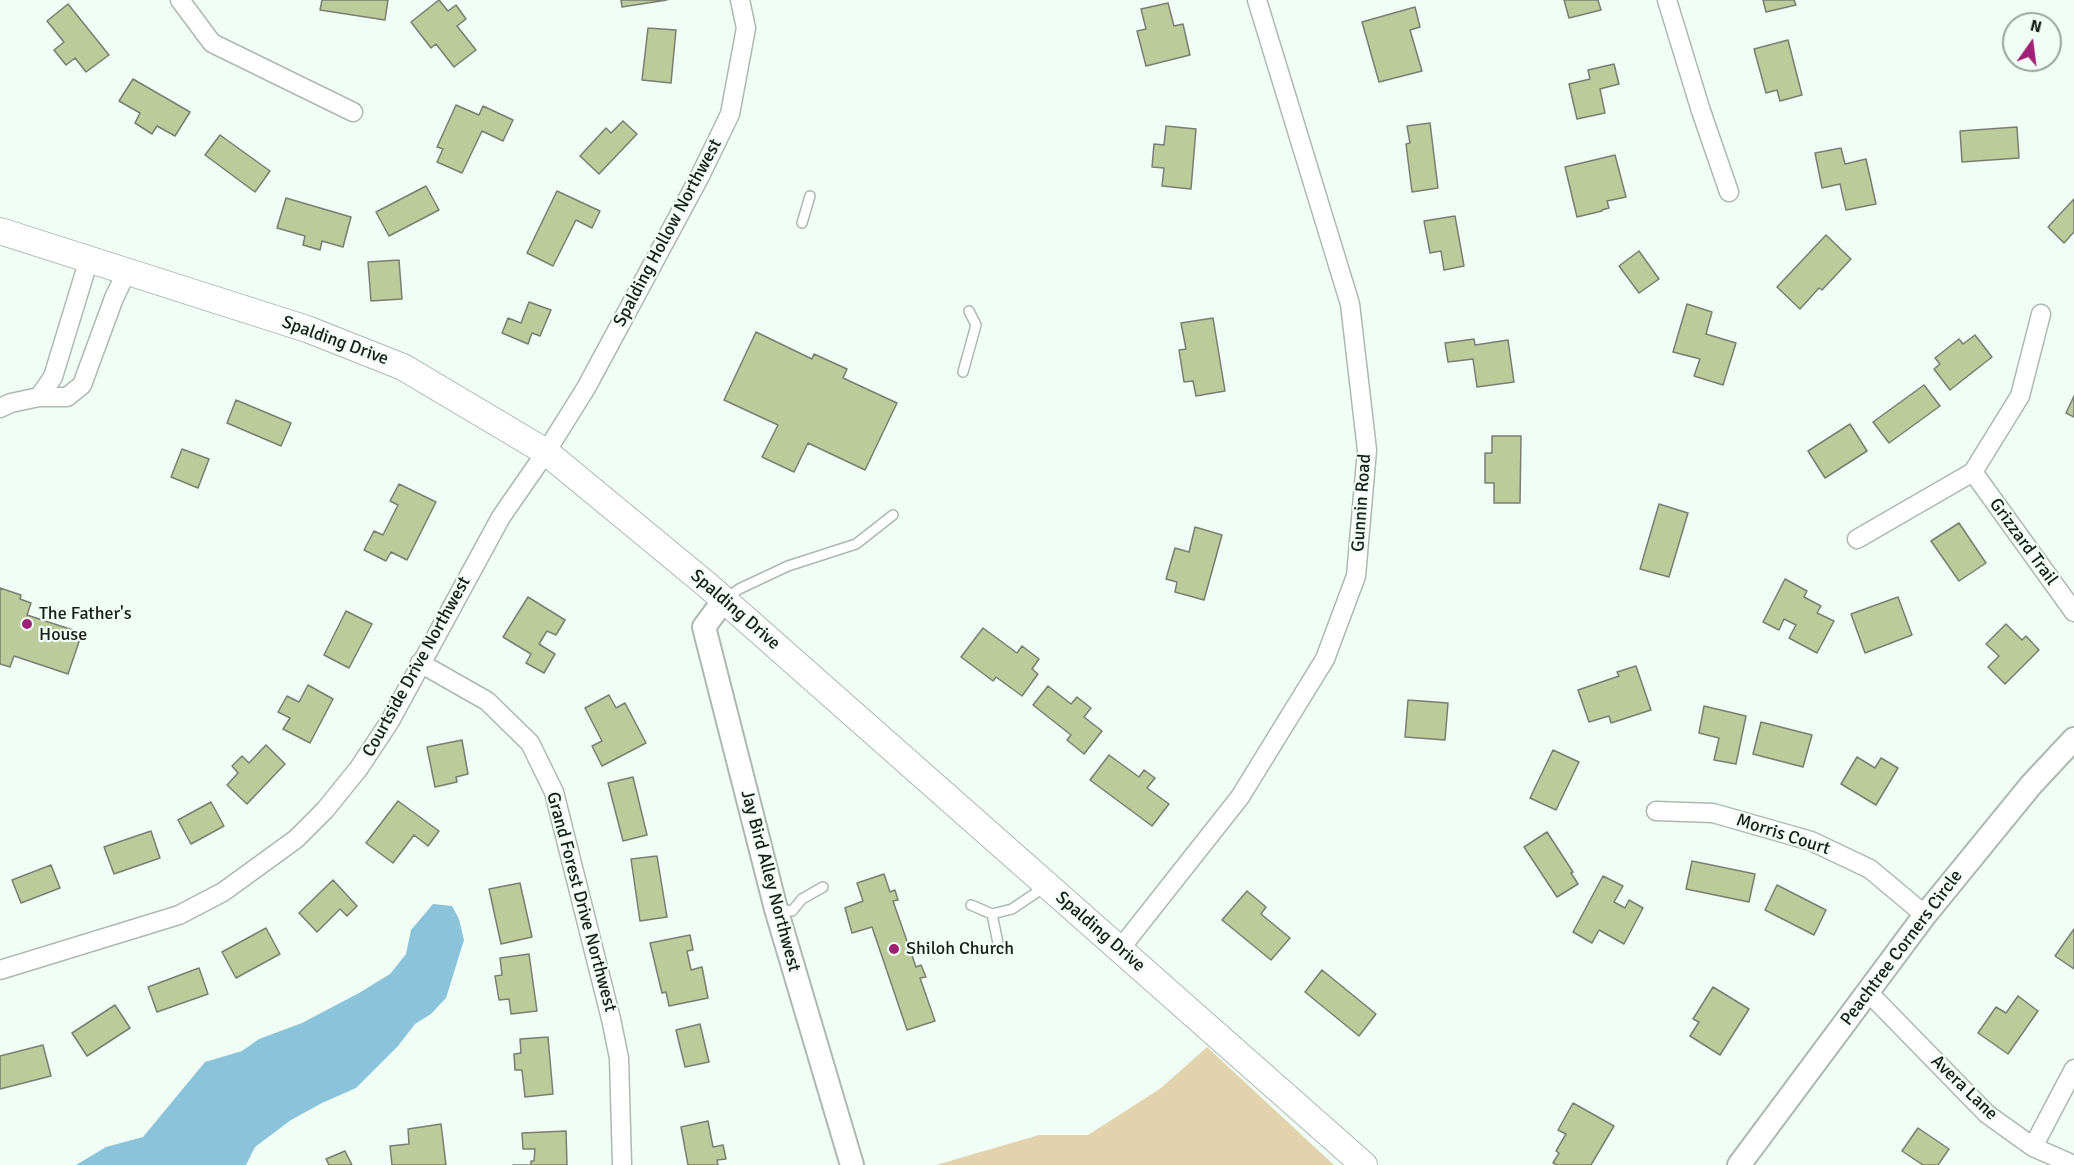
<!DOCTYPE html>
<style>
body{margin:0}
#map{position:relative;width:2074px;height:1165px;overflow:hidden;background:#f1fef5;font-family:Signika,sans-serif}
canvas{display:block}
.north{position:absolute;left:2002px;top:12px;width:60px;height:60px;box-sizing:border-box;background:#f1fef5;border:2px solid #9aa49d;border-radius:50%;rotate:14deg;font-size:16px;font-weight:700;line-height:24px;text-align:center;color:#181d1a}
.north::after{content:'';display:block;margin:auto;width:21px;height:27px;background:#9f2074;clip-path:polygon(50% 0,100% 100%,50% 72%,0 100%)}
</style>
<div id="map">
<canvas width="2074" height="1165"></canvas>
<div class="north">N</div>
</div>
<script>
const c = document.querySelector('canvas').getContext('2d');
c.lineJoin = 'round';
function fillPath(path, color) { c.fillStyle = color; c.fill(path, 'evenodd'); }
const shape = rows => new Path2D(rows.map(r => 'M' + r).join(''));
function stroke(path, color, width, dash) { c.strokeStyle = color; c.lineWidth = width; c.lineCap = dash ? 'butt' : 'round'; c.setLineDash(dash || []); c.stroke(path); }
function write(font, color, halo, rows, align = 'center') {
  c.font = font + ' Signika,sans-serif'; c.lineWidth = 4.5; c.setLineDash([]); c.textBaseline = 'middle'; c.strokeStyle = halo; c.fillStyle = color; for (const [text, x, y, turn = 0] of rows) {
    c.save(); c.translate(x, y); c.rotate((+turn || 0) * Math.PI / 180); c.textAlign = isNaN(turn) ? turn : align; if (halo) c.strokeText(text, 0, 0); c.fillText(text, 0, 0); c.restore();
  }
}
fillPath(shape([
 [1207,1047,1334,1165,936,1165,1039,1135,1088,1135,1161,1088]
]), '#e2d3ae');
fillPath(shape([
 [433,904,452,906,459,919,464,940,446,998,431,1014,415,1024,398,1046,356,1088,322,1103,291,1120,255,1147,246,1165,76,1165,106,1147,143,1137,205,1062,242,1051,259,1039,302,1023,359,993,390,974,406,954,411,930]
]), '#8ac3da');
const building = shape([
 [322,0,388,0,385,20,320,10,322,0],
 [439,0,448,11,456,5,466,19,457,26,476,50,454,67,436,44,431,48,411,22,439,0],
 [621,0,667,0,622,7,621,0],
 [1564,0,1598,0,1601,10,1569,18,1564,0],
 [1763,0,1794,0,1796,5,1766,12,1763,0],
 [1168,3,1174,26,1183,24,1190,55,1146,66,1137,31,1146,29,1141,9,1168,3],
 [68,4,109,55,86,72,75,58,66,65,54,50,64,42,47,21,68,4],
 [1415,7,1420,27,1410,30,1422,71,1379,82,1362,22,1415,7],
 [648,28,676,30,671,83,642,80,648,28],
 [1788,40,1802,95,1780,101,1777,90,1766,93,1754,49,1788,40],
 [1614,64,1619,84,1600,89,1605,113,1577,119,1569,84,1590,79,1588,70,1614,64],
 [133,79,190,112,175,136,157,126,152,134,135,123,140,113,119,101,133,79],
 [456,105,479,115,483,106,513,120,503,141,482,131,462,173,437,162,443,149,437,147,456,105],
 [623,121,637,134,599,174,580,156,606,128,611,133,623,121],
 [1430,123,1438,188,1412,192,1406,144,1410,143,1407,126,1430,123],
 [1166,126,1196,129,1191,189,1162,186,1164,168,1152,167,1154,144,1164,145,1166,126],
 [2017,127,2019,158,1962,162,1960,131,2017,127],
 [220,135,270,171,255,192,205,155,220,135],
 [1841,148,1845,164,1866,159,1876,204,1846,210,1840,184,1822,188,1815,153,1841,148],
 [1615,155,1626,197,1607,201,1609,208,1602,210,1602,211,1577,217,1565,167,1615,155],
 [426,186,439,210,389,236,376,212,426,186],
 [557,191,600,211,592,228,576,220,553,266,527,253,557,191],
 [286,198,351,217,343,247,322,241,320,250,303,245,305,236,277,228,286,198],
 [2074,199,2074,232,2064,243,2048,227,2074,199],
 [1455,216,1464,266,1444,270,1441,251,1430,253,1424,221,1455,216],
 [1826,235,1851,259,1822,290,1819,288,1800,309,1777,287,1826,235],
 [1639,251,1659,279,1639,293,1619,266,1639,251],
 [399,260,402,299,371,301,368,262,399,260],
 [529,302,551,310,540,336,532,333,528,344,502,333,508,318,521,323,529,302],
 [1687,304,1712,312,1706,334,1736,343,1723,385,1694,376,1700,359,1673,352,1687,304],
 [1213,318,1225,391,1196,396,1193,381,1184,382,1179,350,1186,349,1181,323,1213,318],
 [756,332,812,359,814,354,847,369,843,378,897,403,865,470,808,443,794,472,762,457,778,425,724,400,756,332],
 [1975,335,1992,357,1950,390,1934,369,1940,364,1935,358,1959,339,1963,344,1975,335],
 [1474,339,1475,345,1508,340,1514,382,1477,387,1473,359,1448,362,1445,343,1474,339],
 [1924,385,1940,406,1889,443,1873,422,1924,385],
 [2074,396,2074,417,2066,413,2074,396],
 [236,400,291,423,281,446,227,423,236,400],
 [1850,424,1867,451,1825,478,1808,451,1850,424],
 [1492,436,1521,436,1520,503,1494,503,1494,483,1485,483,1485,453,1492,453,1492,436],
 [182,449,209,459,198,488,171,477,182,449],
 [399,484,436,502,407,560,391,552,386,561,364,550,374,531,383,535,398,505,390,501,399,484],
 [1659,504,1688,513,1669,577,1640,569,1659,504],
 [1959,523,1986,563,1959,581,1931,541,1959,523],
 [1195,527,1222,535,1204,600,1175,592,1177,582,1166,579,1175,548,1189,552,1195,527],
 [1785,579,1807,591,1804,597,1821,606,1817,613,1834,621,1817,653,1789,638,1796,625,1784,619,1779,630,1763,622,1785,579],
 [0,588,21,595,20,599,31,603,27,615,82,633,68,674,14,656,10,667,0,664,0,588],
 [528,597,565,620,556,635,547,631,539,644,555,654,544,673,526,663,531,654,503,637,528,597],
 [1898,597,1912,635,1865,653,1851,614,1898,597],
 [346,611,372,624,349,668,324,655,346,611],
 [2006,624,2022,640,2026,636,2039,650,2005,684,1988,667,1999,656,1986,644,2006,624],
 [983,628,1017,653,1022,646,1039,659,1032,669,1038,674,1022,696,996,677,993,681,961,657,983,628],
 [1636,666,1651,710,1611,723,1609,716,1589,722,1578,690,1619,676,1617,672,1636,666],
 [308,685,333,699,310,743,283,729,290,718,278,712,287,696,299,702,308,685],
 [1048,686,1071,704,1077,697,1091,708,1084,717,1102,731,1084,754,1067,740,1071,735,1033,705,1048,686],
 [609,695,616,708,625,703,646,743,602,766,592,746,602,741,585,708,609,695],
 [1408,700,1448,703,1445,740,1405,737,1408,700],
 [1704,706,1746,716,1736,764,1714,760,1719,738,1699,733,1704,706],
 [1761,722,1812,735,1803,767,1753,754,1761,722],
 [462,740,468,774,456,777,457,782,435,787,427,747,462,740],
 [266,745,285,764,247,804,227,785,238,773,232,766,242,756,249,763,266,745],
 [1553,750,1579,762,1556,810,1530,798,1553,750],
 [1109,755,1139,777,1144,770,1155,778,1147,788,1169,804,1152,826,1090,780,1109,755],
 [1857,757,1875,768,1881,758,1898,768,1876,805,1841,784,1857,757],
 [633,777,647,835,623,841,608,783,633,777],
 [398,801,439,831,428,846,414,835,393,863,366,843,398,801],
 [211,802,224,826,191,844,178,820,211,802],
 [151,831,160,858,114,874,104,847,151,831],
 [1547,832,1573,872,1571,873,1578,884,1557,897,1524,847,1547,832],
 [657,856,667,917,640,921,631,859,657,856],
 [1692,861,1755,874,1749,902,1686,889,1692,861],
 [51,865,60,888,21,903,12,880,51,865],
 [884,874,890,892,895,890,898,900,893,901,916,967,921,965,926,977,920,978,935,1021,907,1030,872,927,852,933,845,908,863,901,857,883,884,874],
 [1603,876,1623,886,1614,902,1625,908,1629,900,1643,908,1624,944,1599,930,1592,943,1573,932,1603,876],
 [333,880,357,906,347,916,340,909,317,932,299,913,333,880],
 [520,883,532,937,501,944,489,889,520,883],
 [1777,885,1826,910,1814,935,1765,910,1777,885],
 [1247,891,1266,907,1261,914,1290,938,1271,960,1222,920,1247,891],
 [266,928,280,954,236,978,222,952,266,928],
 [2074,929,2074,969,2055,956,2074,929],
 [690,935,693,950,687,951,691,970,702,967,708,998,669,1006,666,992,662,993,650,943,690,935],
 [529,954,537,1011,511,1014,509,999,499,1000,495,976,502,975,500,958,529,954],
 [199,968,208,994,157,1012,148,987,199,968],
 [1322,970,1376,1014,1359,1036,1305,992,1322,970],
 [1713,987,1749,1009,1720,1055,1690,1036,1699,1022,1693,1019,1713,987],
 [2018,996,2038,1011,2008,1054,1978,1033,1996,1007,2006,1013,2018,996],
 [115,1005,130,1028,87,1056,72,1033,115,1005],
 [700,1024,709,1062,685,1067,676,1030,700,1024],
 [548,1037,553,1094,525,1097,522,1070,515,1070,514,1054,521,1053,520,1039,548,1037],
 [43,1045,51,1076,0,1089,0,1056,43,1045],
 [1573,1103,1614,1126,1591,1165,1557,1165,1553,1163,1559,1153,1556,1151,1566,1134,1558,1130,1573,1103],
 [708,1121,713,1147,723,1145,726,1159,717,1160,718,1165,688,1165,681,1127,708,1121],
 [441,1124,446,1165,392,1165,390,1146,409,1144,408,1129,441,1124],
 [1918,1128,1949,1149,1938,1165,1923,1165,1902,1151,1918,1128],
 [566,1131,567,1165,513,1165,531,1165,531,1161,534,1161,535,1149,523,1149,522,1133,566,1131],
 [345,1151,352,1165,329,1165,326,1159,345,1151]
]);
fillPath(building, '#bbcb9a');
stroke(building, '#7a7e72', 1.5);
const service = shape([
 [802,223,810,196],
 [963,372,976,325,969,311],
 [726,599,739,589,788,566,856,544,893,515],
 [971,905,992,914,1012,909,1046,886],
 [777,909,792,911,802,899,823,887],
 [992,914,998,943]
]);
const minor = shape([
 [180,0,212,43,353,112],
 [1667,0,1701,111,1729,192],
 [39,397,53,377,89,259],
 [0,408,11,403,39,397,67,397,82,385,114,298,127,271],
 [1973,472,2074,612],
 [1857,539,1973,472,2020,396,2041,314],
 [420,663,487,701,530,743,554,792,611,1019,619,1058,622,1165],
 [1656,811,1713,813,1811,841,1870,869,1925,915],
 [1120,949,1240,797,1325,659,1356,576,1367,450,1350,304,1257,0],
 [0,970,179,915,223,892,296,839,325,810,359,768,390,721,501,517,546,452,586,388,700,176,730,114,746,28,740,0],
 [1868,992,1987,1114,2033,1147,2074,1165],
 [2033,1147,2074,1069]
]);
const tertiary = shape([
 [724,600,704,627,776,909,852,1165],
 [1739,1165,1925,915,2031,785,2074,739]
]);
const secondary = shape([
 [0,231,307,329,403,367,546,452,706,584,1364,1165]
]);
stroke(service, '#acb8b0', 12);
stroke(minor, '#acb8b0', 21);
stroke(tertiary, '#acb8b0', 26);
stroke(secondary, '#acb8b0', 28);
stroke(service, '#fff', 9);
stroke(minor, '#fff', 18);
stroke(tertiary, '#fff', 22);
stroke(secondary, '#fff', 26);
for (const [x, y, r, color] of [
 [27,624,6,"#9f2074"],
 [894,949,6,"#9f2074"]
]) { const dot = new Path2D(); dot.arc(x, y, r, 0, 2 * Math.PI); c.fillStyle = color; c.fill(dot); stroke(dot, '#f1fef5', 2); }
write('18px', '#181d1a', '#f1fef5', [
 ["Spalding Hollow Northwest",668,233,-62],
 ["Spalding Drive",335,341,20],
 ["Gunnin Road",1362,503,-86],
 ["Grizzard Trail",2023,542,54],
 ["Spalding Drive",735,610,41],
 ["Courtside Drive Northwest",417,667,-61],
 ["Morris Court",1783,835,18],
 ["Jay Bird Alley Northwest",770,881,75],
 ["Grand Forest Drive Northwest",581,902,75],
 ["Spalding Drive",1100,932,41],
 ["Peachtree Corners Circle",1902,948,-53],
 ["Avera Lane",1964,1088,44]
]);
write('18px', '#181d1a', '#f1fef5', [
 ["The Father's",39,614],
 ["House",39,635],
 ["Shiloh Church",906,949]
], 'left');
</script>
